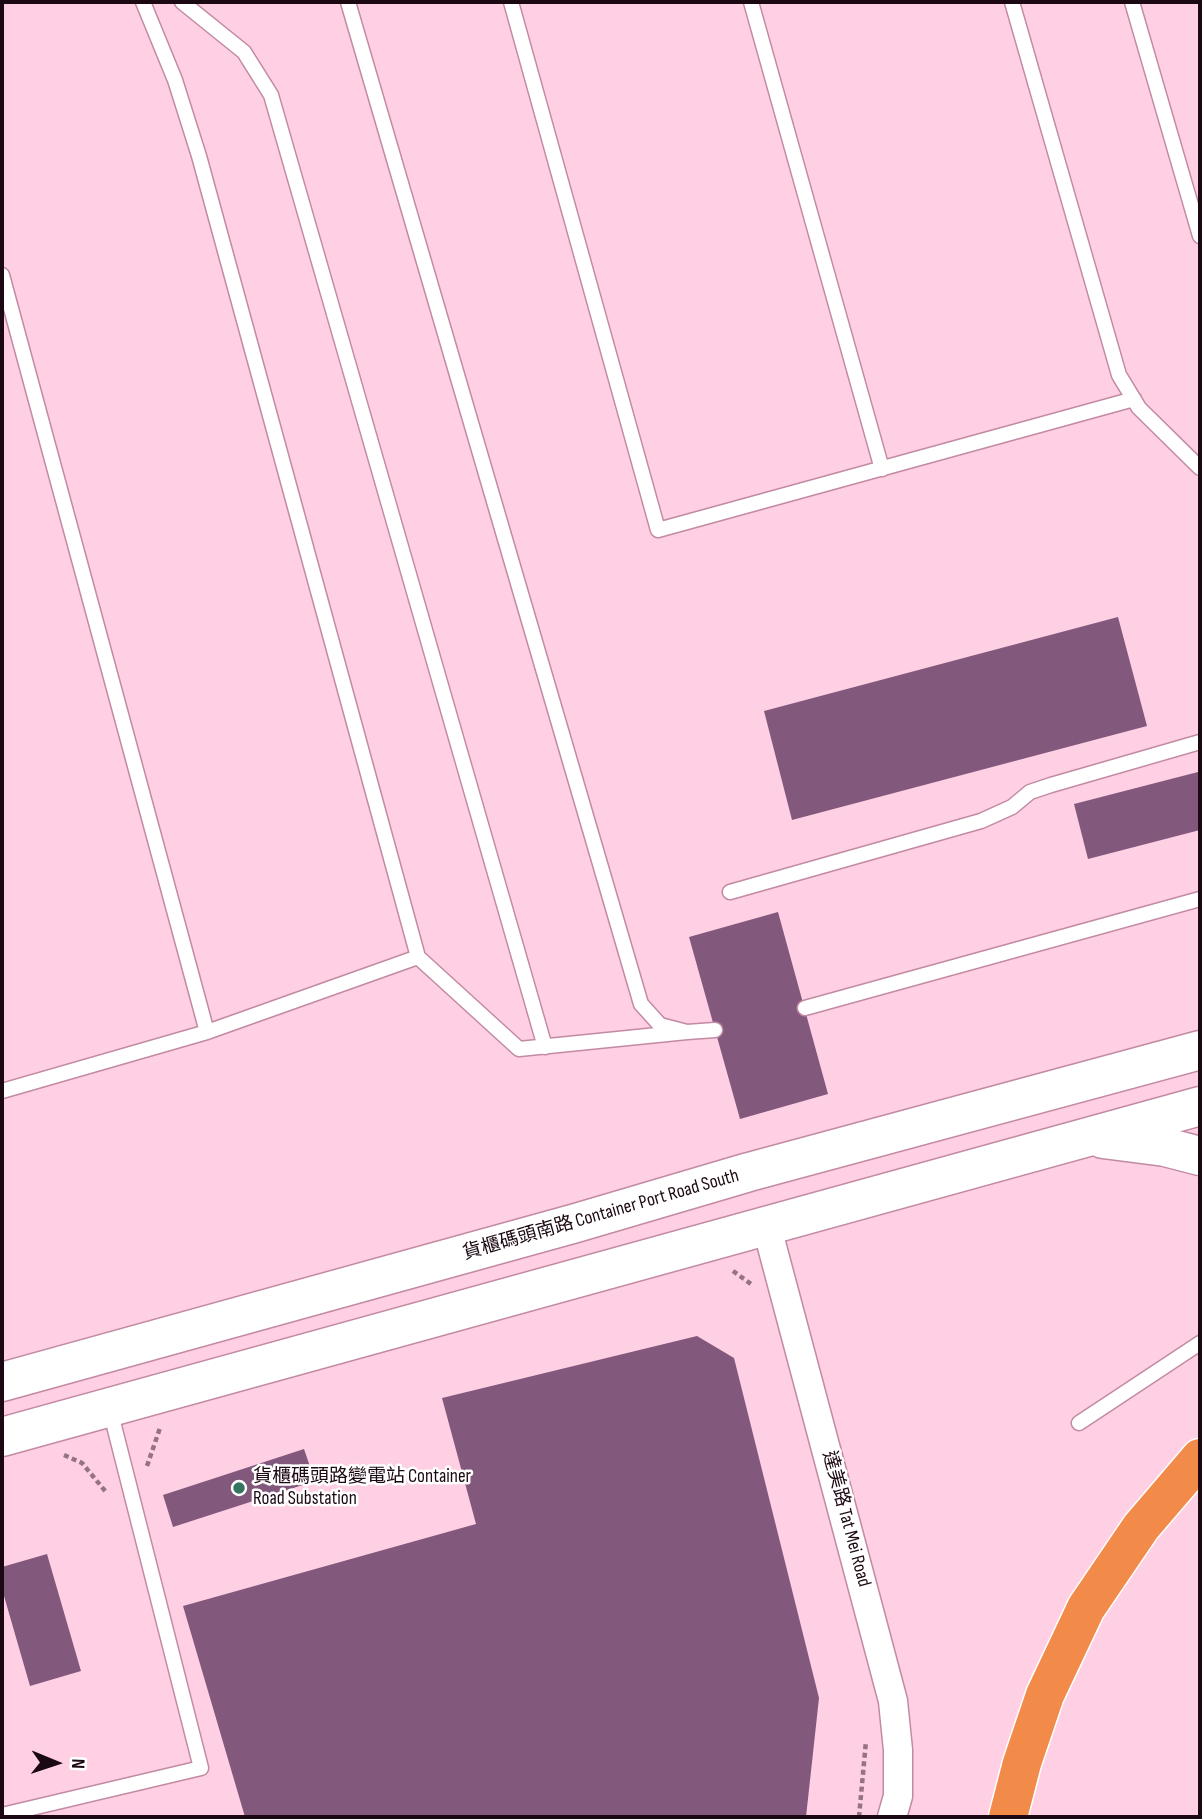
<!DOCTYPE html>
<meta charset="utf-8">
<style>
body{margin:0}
#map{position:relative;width:1202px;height:1819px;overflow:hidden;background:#ffcfe3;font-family:"Sofia Sans Condensed",sans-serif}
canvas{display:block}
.frame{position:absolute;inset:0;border:4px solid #1c0812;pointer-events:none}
.north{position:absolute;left:21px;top:1728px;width:70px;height:70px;-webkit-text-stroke:5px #fff;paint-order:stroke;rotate:92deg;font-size:19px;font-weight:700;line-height:28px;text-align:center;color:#1c0812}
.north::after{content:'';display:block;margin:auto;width:24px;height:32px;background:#1c0812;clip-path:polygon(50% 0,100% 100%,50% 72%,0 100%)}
</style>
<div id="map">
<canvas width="1202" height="1819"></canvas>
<div class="frame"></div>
<div class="north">N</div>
</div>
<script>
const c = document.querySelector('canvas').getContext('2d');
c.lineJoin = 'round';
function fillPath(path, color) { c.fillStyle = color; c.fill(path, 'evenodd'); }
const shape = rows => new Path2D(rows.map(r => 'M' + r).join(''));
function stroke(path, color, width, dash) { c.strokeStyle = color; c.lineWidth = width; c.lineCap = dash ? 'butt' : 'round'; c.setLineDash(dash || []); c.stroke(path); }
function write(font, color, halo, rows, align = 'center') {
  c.font = font + ' "Sofia Sans Condensed","Noto Sans TC",sans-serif'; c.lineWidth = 5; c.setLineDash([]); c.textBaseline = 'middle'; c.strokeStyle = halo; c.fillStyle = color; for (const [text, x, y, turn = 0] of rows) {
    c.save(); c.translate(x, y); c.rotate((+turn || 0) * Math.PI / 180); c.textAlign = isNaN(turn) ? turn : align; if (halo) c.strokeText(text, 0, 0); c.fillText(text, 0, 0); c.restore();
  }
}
fillPath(shape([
 [1118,617,1147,726,792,820,764,711],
 [1198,772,1200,830,1088,859,1074,804],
 [778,912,828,1094,740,1119,689,937],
 [697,1336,734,1358,819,1698,806,1817,245,1817,183,1606,476,1524,442,1398],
 [304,1449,315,1481,173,1527,163,1495],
 [47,1554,81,1671,30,1686,2,1589,2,1567]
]), '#82587d');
const lane = shape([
 [143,2,175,80,199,156,418,957,519,1049,687,1032],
 [182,2,244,52,271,95,545,1047],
 [348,2,641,1004,660,1025,687,1032,715,1030],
 [511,2,658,530,1134,399],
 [751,2,882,469],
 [1012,2,1119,375,1139,408,1200,468],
 [1132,2,1200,236],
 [2,275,207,1032,2,1091],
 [730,892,981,821,1012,807,1030,792,1051,785,1200,742],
 [805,1008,1200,899],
 [207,1032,418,957],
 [1079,1423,1200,1343],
 [2,1815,201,1768,110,1410]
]);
const street = shape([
 [766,1224,893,1701,898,1750,898,1796,892,1817]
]);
const secondary = shape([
 [1103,1139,1165,1147,1200,1156],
 [2,1382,576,1223,749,1172,1200,1050],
 [2,1437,1200,1106]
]);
const highway = shape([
 [1008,1817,1022,1763,1045,1695,1086,1608,1141,1527,1200,1458]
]);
stroke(lane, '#c28aa3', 17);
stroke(street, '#c28aa3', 31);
stroke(secondary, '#c28aa3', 41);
stroke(highway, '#fff', 41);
stroke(shape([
 [733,1271,751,1284],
 [64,1455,82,1463,106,1492],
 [147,1466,160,1428],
 [859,1817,866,1741]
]), '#967382', 4.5, [5, 3.5]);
stroke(lane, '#fff', 14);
stroke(street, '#fff', 28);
stroke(secondary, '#fff', 38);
stroke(highway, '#f28b49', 38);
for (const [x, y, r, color] of [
 [239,1488,7,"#357460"]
]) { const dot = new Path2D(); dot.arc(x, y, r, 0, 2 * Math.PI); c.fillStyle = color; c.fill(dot); stroke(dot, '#fff', 2.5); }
write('19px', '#1c0812', '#fff', [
 ["貨櫃碼頭南路 Container Port Road South",601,1215,-16],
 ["達美路 Tat Mei Road",846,1519,75]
]);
write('19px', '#1c0812', '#fff', [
 ["貨櫃碼頭路變電站 Container",253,1477],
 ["Road Substation",253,1499]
], 'left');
</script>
